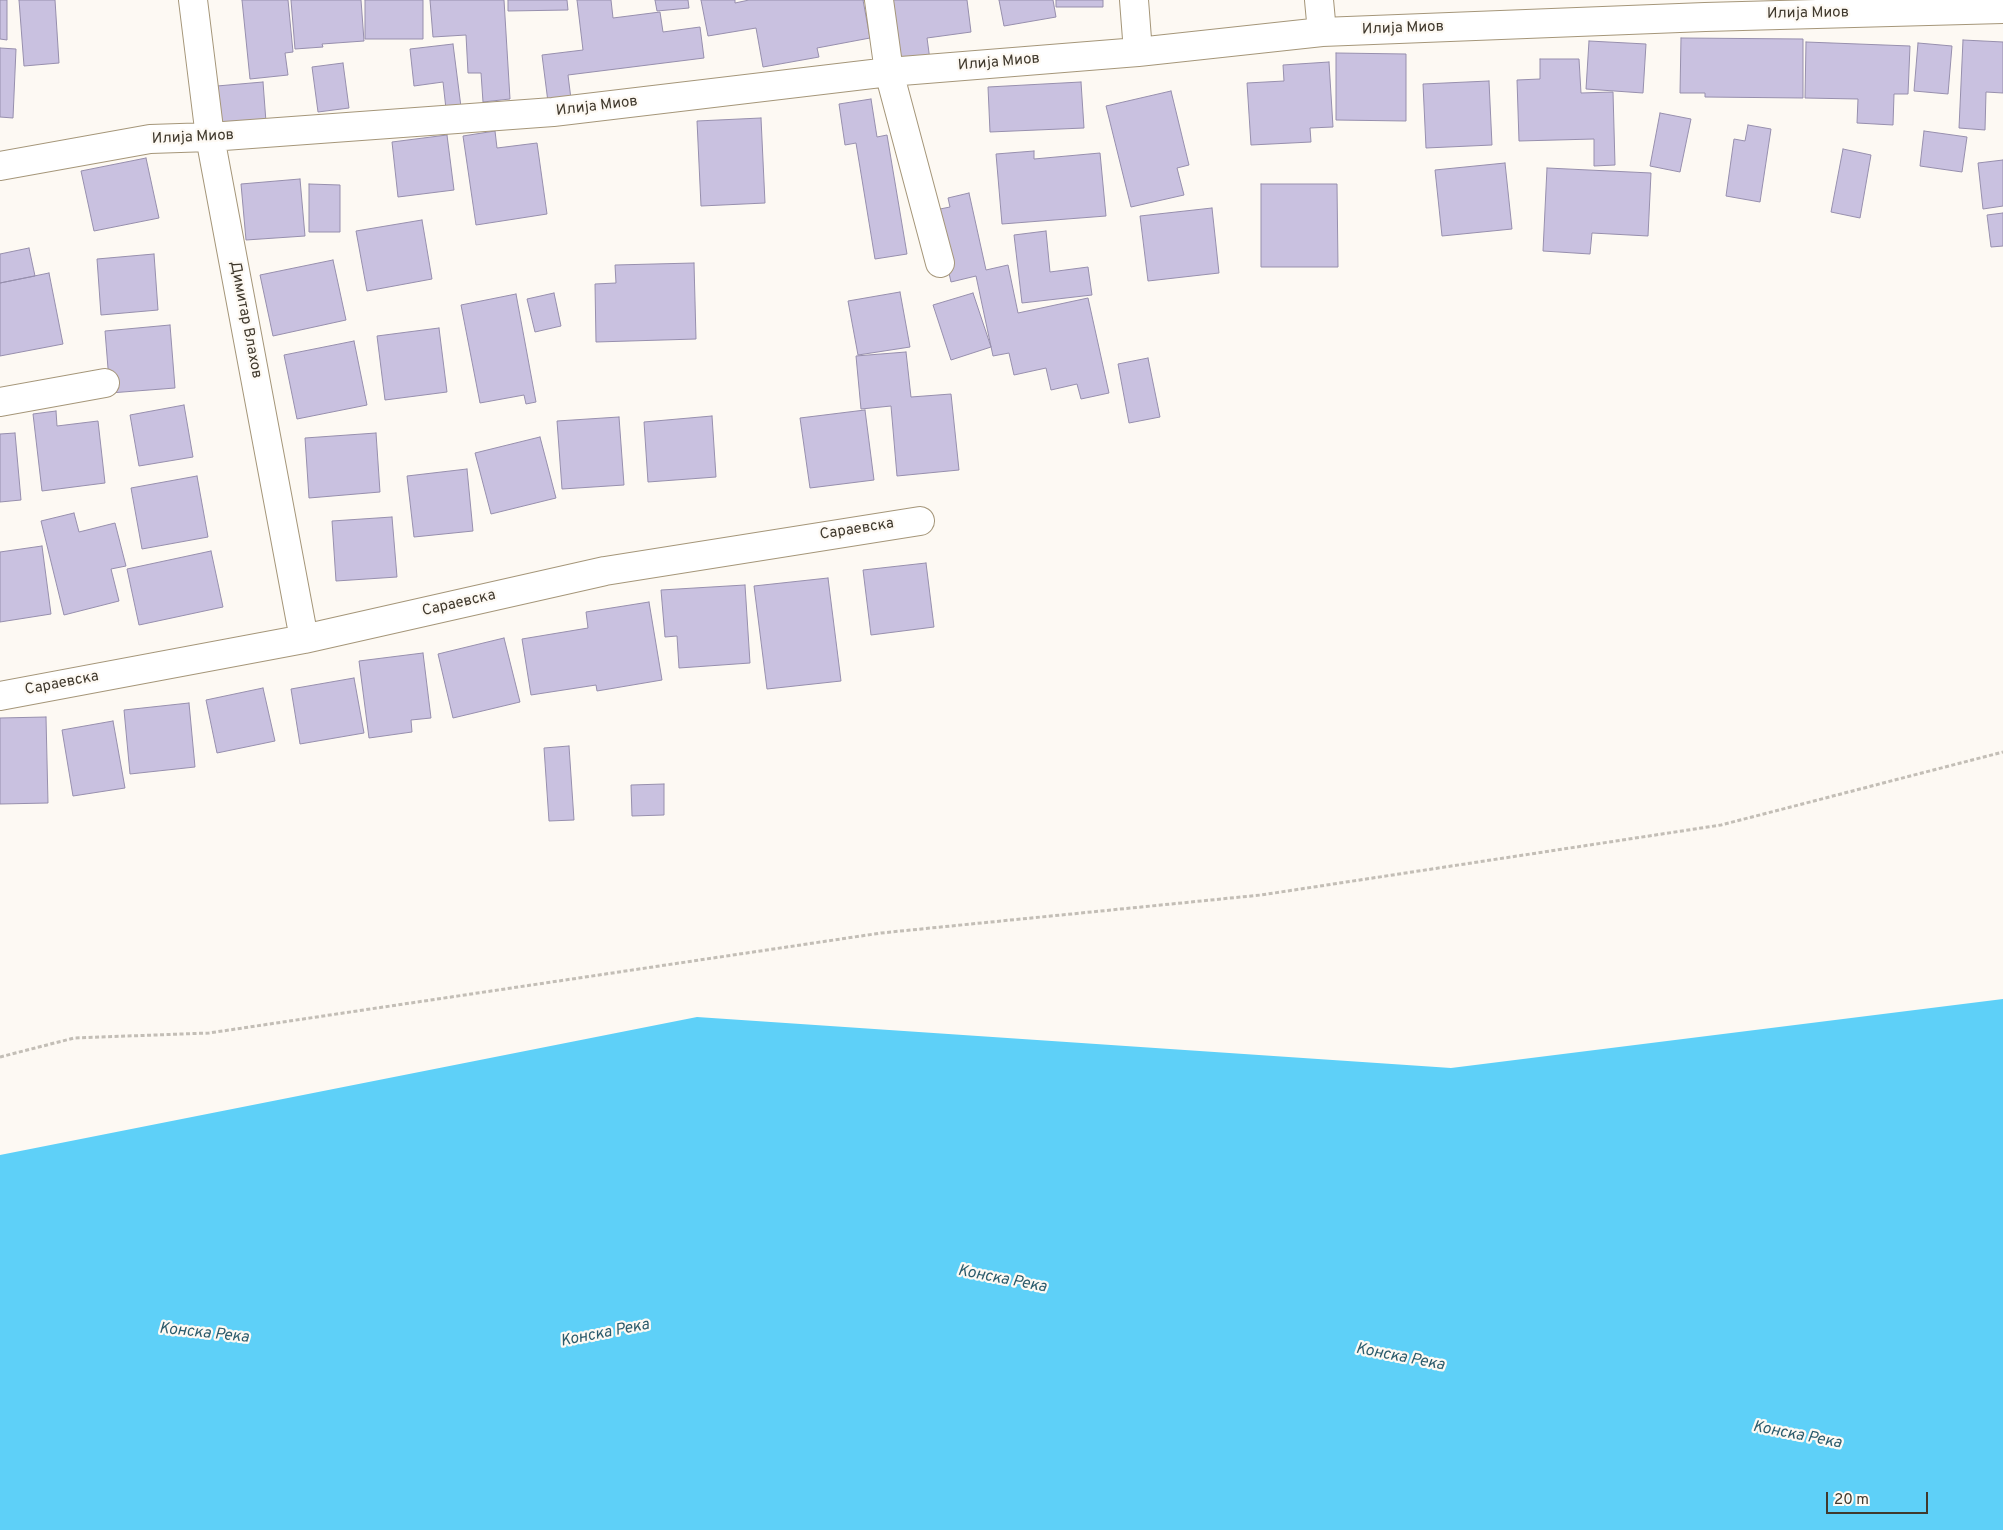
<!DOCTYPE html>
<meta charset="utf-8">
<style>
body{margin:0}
#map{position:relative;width:2003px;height:1530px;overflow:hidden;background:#fdf9f3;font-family:Overpass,sans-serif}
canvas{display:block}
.scale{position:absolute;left:1826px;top:1492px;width:102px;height:22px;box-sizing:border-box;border:2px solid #40392d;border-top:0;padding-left:6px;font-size:15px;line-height:18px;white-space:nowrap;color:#40392d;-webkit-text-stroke:4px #fdf9f3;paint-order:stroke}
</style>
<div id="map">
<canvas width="2003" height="1530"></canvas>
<div class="scale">20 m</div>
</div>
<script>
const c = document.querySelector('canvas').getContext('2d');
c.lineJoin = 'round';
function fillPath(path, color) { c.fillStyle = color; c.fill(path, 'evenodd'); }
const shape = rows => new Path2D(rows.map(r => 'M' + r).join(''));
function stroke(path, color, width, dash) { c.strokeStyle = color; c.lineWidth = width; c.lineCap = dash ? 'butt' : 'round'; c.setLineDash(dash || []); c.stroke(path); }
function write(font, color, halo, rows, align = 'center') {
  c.font = font + ' Overpass,sans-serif'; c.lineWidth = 4.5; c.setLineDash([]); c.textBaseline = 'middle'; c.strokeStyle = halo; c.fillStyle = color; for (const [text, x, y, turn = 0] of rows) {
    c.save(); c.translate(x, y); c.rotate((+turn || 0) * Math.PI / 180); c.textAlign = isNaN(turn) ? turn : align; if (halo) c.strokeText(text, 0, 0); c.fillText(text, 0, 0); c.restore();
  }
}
fillPath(shape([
 [2003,999,2003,1530,0,1530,0,1155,697,1017,1451,1068]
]), '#5ed0f8');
const building = shape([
 [0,0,7,0,7,40,0,39,0,0],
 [19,0,55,0,59,63,24,66,19,0],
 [242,0,288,0,293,52,285,53,288,75,250,79,242,0],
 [291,0,361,0,364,41,322,44,323,47,295,49,291,0],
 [365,0,423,0,423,39,365,39,365,0],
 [430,0,504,0,510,99,483,102,481,73,468,73,466,35,433,37,430,0],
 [508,0,567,0,568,10,508,11,508,0],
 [577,0,611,0,613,18,660,12,663,32,700,27,704,58,568,75,571,99,548,102,542,55,583,50,577,0],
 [655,0,688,0,689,8,657,11,655,0],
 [701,0,735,0,735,3,749,0,867,0,863,0,870,38,817,48,819,57,763,67,756,28,708,36,701,0],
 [892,0,967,0,971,32,927,38,930,60,900,64,892,0],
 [999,0,1053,0,1056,17,1004,26,999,0],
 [1056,0,1103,0,1103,7,1056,7,1056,0],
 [1681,38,1803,39,1803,98,1705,97,1705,93,1680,93,1681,38],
 [1963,40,2003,42,2003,93,1986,92,1985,130,1959,128,1963,40],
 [1589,41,1646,44,1643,93,1586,89,1589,41],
 [1806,42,1910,46,1908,94,1894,94,1893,125,1857,123,1858,99,1805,98,1806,42],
 [1918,43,1952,46,1948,94,1914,91,1918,43],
 [453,44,461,107,446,109,443,82,414,86,410,49,453,44],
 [0,48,16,49,13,118,0,117,0,48],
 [1336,53,1406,54,1406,121,1336,120,1336,53],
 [1540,59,1579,59,1581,93,1613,92,1615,165,1594,166,1594,139,1519,141,1517,80,1540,79,1540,59],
 [1329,62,1333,127,1310,128,1311,142,1251,145,1247,83,1284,81,1283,65,1329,62],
 [343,63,349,108,318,112,312,67,343,63],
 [1489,81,1492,145,1426,148,1423,84,1489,81],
 [263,82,266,122,220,125,217,86,263,82],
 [1081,82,1084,128,990,132,988,87,1081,82],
 [1171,91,1189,165,1177,168,1184,195,1131,207,1106,106,1171,91],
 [871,99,877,137,887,135,907,254,875,259,856,143,845,145,839,104,871,99],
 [1660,113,1691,119,1680,172,1650,166,1660,113],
 [761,118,765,203,701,206,697,121,761,118],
 [1748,125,1771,129,1760,202,1726,196,1734,139,1745,141,1748,125],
 [495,131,497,148,537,143,547,214,476,225,463,136,495,131],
 [1924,131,1967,137,1962,172,1920,166,1924,131],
 [447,135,454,190,398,197,392,142,447,135],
 [1843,149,1871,155,1860,218,1831,212,1843,149],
 [1034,151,1034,159,1100,153,1106,216,1002,224,996,154,1034,151],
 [146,158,159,218,94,231,81,171,146,158],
 [2003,160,2003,206,1983,209,1978,163,2003,160],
 [1505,163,1512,229,1442,236,1435,170,1505,163],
 [1547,168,1651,173,1648,236,1592,233,1590,254,1543,251,1547,168],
 [300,179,305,236,246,240,241,184,300,179],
 [309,184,340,185,340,232,309,232,309,184],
 [1261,184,1337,184,1338,267,1261,267,1261,184],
 [969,193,986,270,1008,265,1018,313,1088,298,1109,393,1081,399,1077,384,1051,390,1046,368,1014,375,1009,353,993,356,976,276,951,282,935,210,950,207,948,198,969,193],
 [1212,208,1219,273,1148,281,1140,216,1212,208],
 [2003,213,2003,246,1991,247,1987,215,2003,213],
 [422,220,432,279,367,291,356,231,422,220],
 [1046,231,1050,272,1088,267,1092,295,1022,303,1014,235,1046,231],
 [29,248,35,276,0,283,0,254,29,248],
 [154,254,158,310,101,315,97,259,154,254],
 [333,260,346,320,273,336,260,275,333,260],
 [694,263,696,339,596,342,595,284,616,283,615,265,694,263],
 [49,273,63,344,0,356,0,283,49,273],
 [900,292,910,347,858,355,848,301,900,292],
 [554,293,561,326,535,332,527,299,554,293],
 [973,293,991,347,951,360,933,305,973,293],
 [516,294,536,402,526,404,524,395,480,403,461,305,516,294],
 [170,325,175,388,110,393,105,331,170,325],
 [439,328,447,392,385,400,377,336,439,328],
 [354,341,367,405,297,419,284,355,354,341],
 [906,352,911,397,951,394,959,470,897,476,891,406,861,409,856,356,906,352],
 [1148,358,1160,417,1129,423,1118,364,1148,358],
 [184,405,193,457,139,466,130,415,184,405],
 [865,410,874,480,810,488,800,418,865,410],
 [56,411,57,426,98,421,105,483,42,491,33,414,56,411],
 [712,416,716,477,648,482,644,422,712,416],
 [619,417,624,485,562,489,557,421,619,417],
 [15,433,21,500,0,502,0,434,15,433],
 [376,433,380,492,309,498,305,438,376,433],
 [540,437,556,498,491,514,475,453,540,437],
 [467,469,473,531,414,537,407,476,467,469],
 [197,476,208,537,142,549,131,488,197,476],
 [74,513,79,532,115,523,126,566,111,569,119,601,64,615,41,521,74,513],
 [392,517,397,577,336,581,332,521,392,517],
 [42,546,51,614,0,622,0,552,42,546],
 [211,551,223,607,139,625,127,569,211,551],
 [926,563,934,627,871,635,863,570,926,563],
 [828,578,841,681,767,689,754,586,828,578],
 [745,585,750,663,679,668,677,636,665,637,661,590,745,585],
 [649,602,662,680,597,691,596,685,531,695,522,639,588,628,586,612,649,602],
 [504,638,520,702,453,718,438,654,504,638],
 [423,653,431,718,411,720,412,732,369,738,359,661,423,653],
 [354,678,364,733,300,744,291,689,354,678],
 [263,688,275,741,217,753,206,700,263,688],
 [189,703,195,767,130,774,124,710,189,703],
 [46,717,48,803,0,804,0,718,46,717],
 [113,721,125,788,73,796,62,730,113,721],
 [569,746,574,820,549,821,544,748,569,746],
 [664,784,664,815,632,816,631,785,664,784]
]);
fillPath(building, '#c9c1e0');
stroke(building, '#978fad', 1);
const minor = shape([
 [193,0,210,137,304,639],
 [879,0,889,72,940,263],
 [1134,0,1138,52],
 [1319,0,1322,32],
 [0,166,150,139,210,137,553,112,889,72,1138,52,1322,32,1705,17,2003,9],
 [0,402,105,383],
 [0,696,304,639,605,571,920,521]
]);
stroke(minor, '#a59679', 30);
stroke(shape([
 [0,1057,74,1038,209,1033,881,933,1261,895,1721,825,2003,752]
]), '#c3beb6', 3, [4, 2.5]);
stroke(minor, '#fff', 28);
write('15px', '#40392d', '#fdf9f3', [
 ["Илија Миов",1808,14,-1],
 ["Илија Миов",1403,29,-2],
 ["Илија Миов",999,63,-5],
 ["Илија Миов",597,107,-7],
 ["Илија Миов",193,138,-3],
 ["Димитар Влахов",245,320,79],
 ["Сараевска",857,530,-9],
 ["Сараевска",459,604,-13],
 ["Сараевска",62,684,-11]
]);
write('italic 16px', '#2b5b6c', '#fdf9f3', [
 ["Конска Река",1002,1280,11],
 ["Конска Река",204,1334,6],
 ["Конска Река",605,1334,-11],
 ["Конска Река",1400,1358,11],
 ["Конска Река",1797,1436,11]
]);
</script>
